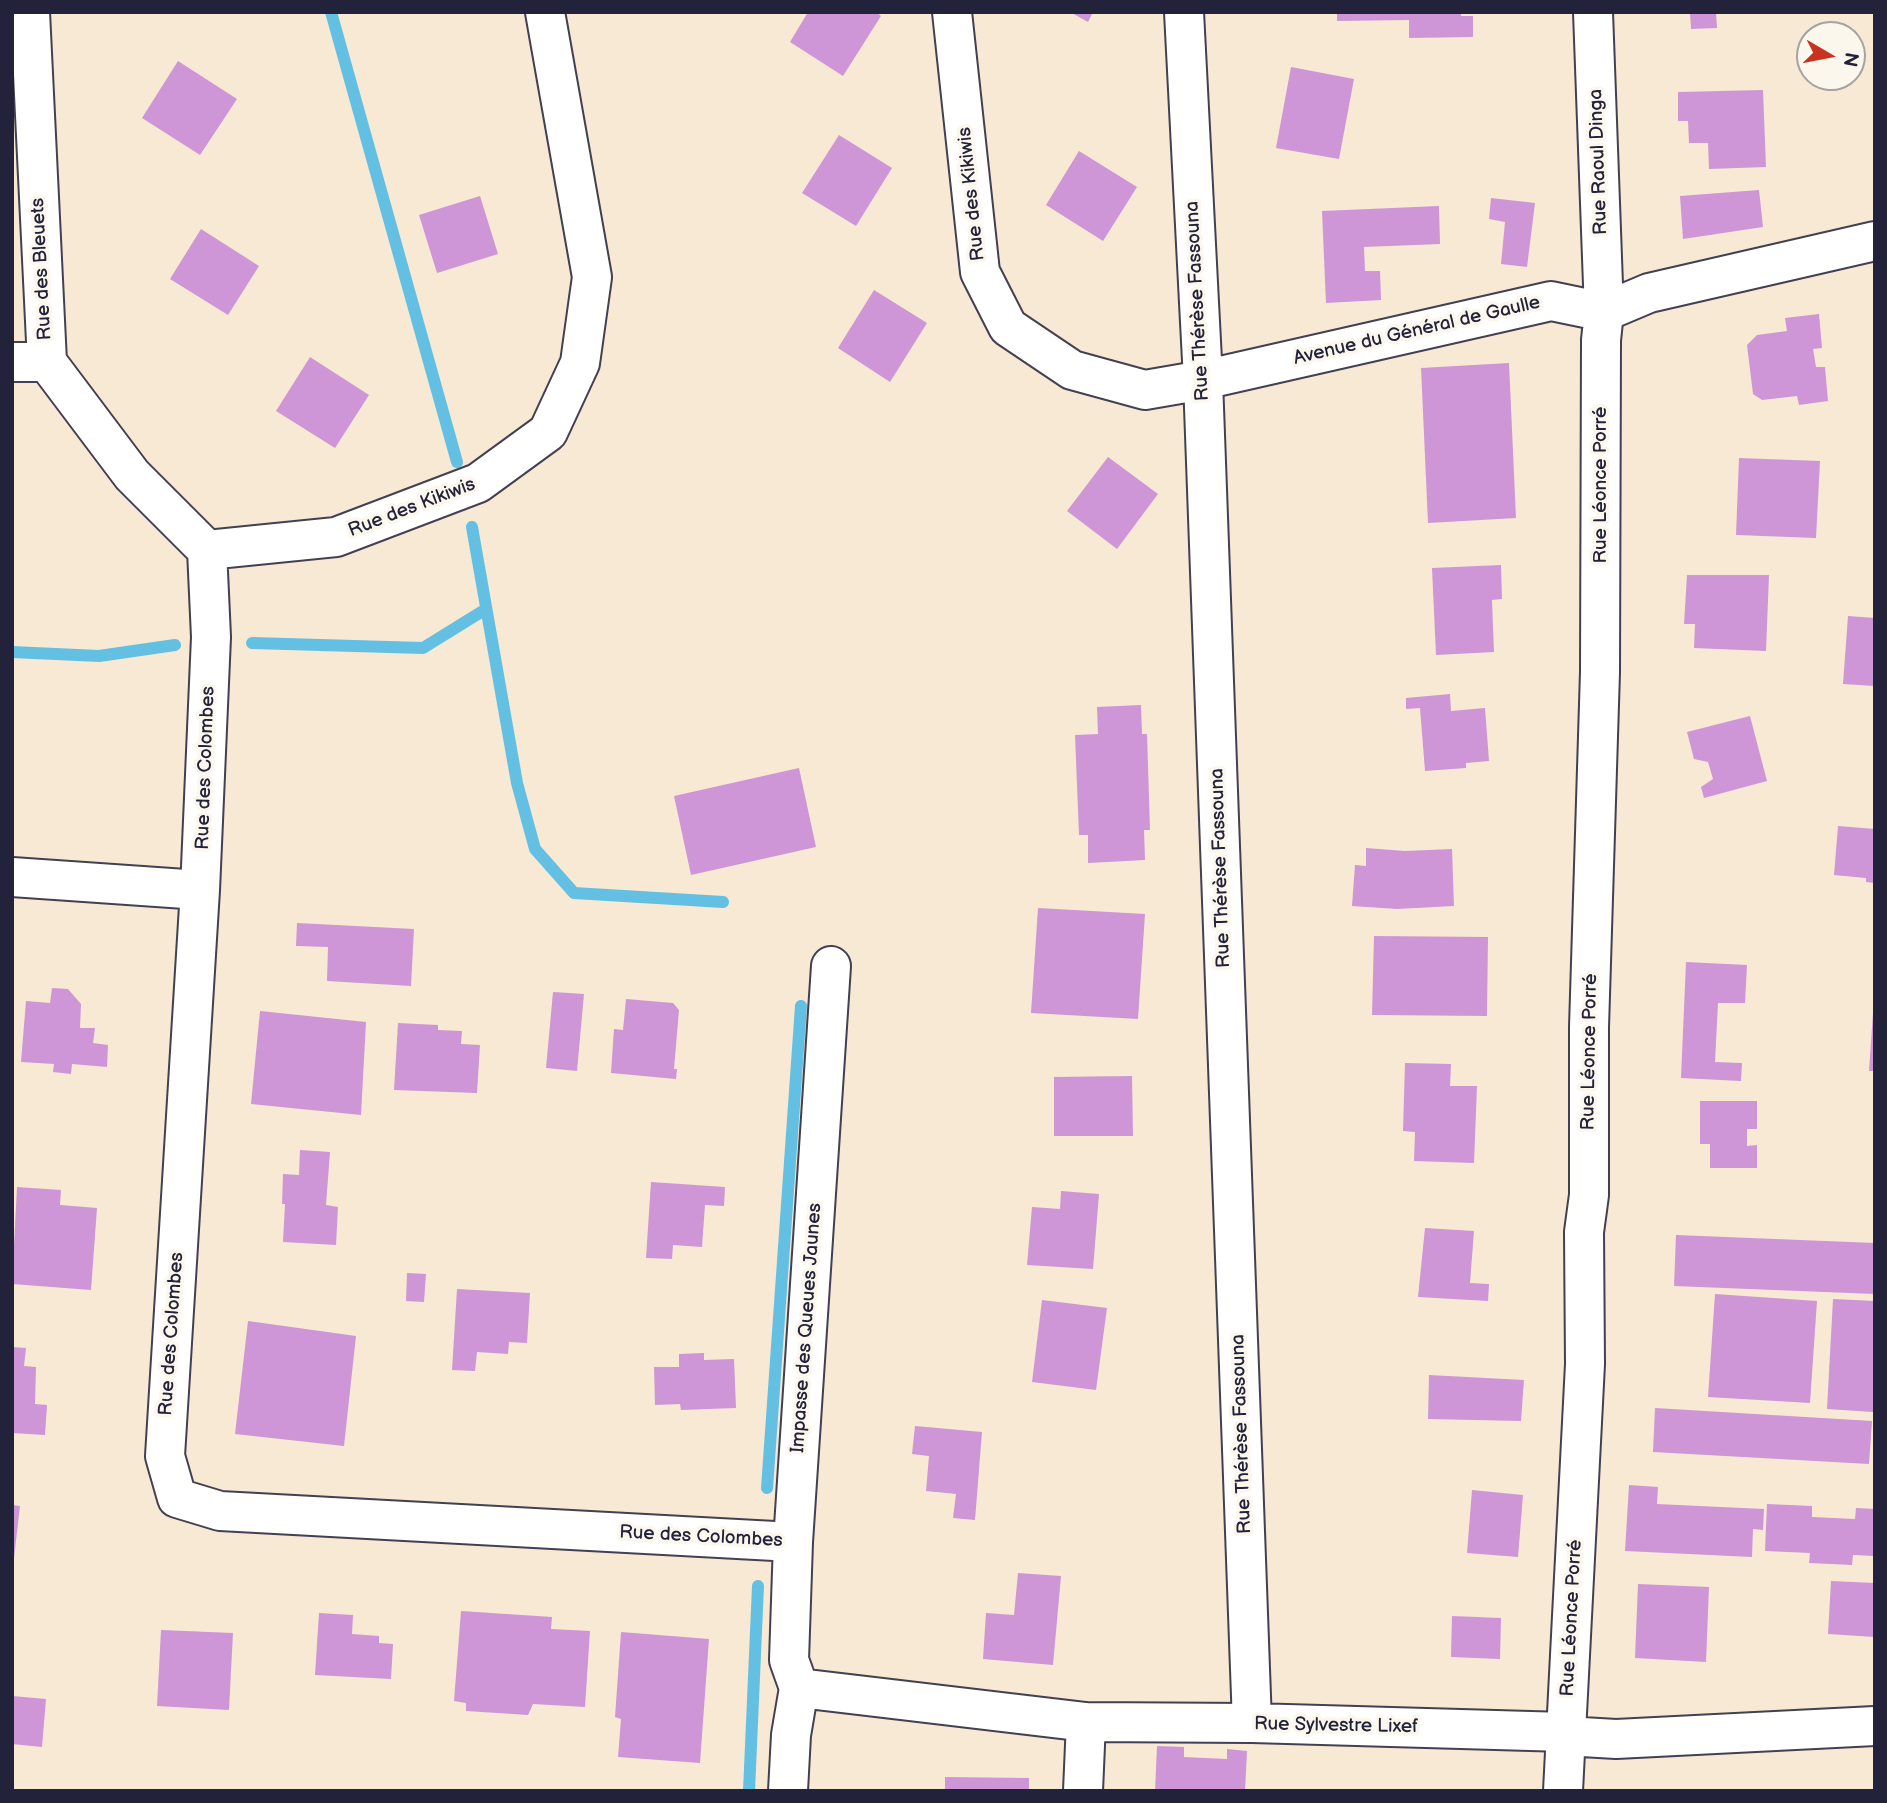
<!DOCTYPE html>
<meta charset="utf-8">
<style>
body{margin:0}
#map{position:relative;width:1887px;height:1803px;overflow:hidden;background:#f7e9d4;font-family:"Balsamiq Sans",sans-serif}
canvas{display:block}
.frame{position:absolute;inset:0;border:14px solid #22223b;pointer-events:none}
.north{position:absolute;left:1796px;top:21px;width:70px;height:70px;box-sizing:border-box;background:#fbf7ec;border:2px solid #a4a2a5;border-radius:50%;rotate:100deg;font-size:19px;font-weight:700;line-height:28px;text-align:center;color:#22223b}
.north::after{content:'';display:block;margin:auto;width:24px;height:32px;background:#c8321e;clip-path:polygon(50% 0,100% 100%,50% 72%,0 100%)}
</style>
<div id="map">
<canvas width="1887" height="1803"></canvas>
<div class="frame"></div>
<div class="north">N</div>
</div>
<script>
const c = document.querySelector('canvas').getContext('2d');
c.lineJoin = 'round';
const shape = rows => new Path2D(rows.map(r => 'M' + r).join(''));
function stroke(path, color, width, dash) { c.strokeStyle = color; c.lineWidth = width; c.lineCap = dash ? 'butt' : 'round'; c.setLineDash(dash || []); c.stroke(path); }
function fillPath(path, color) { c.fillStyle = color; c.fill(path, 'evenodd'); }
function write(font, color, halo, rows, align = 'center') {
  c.font = font + ' "Balsamiq Sans",sans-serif'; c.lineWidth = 7; c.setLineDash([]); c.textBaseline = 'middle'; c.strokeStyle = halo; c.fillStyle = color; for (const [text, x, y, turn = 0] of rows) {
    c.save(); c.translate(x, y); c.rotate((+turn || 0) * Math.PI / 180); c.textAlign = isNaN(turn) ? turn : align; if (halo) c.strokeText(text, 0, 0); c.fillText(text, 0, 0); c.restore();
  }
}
stroke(shape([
 [331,12,457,462],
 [472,527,517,783,535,849,574,893,723,902],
 [252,643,423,648,486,609],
 [12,652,99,656,175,645],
 [767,1488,801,1006],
 [749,1791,758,1586]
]), '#64c0e2', 12);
fillPath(shape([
 [808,12,876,12,881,16,843,76,790,42],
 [1070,12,1093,12,1088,22],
 [1337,12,1461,12,1461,16,1473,16,1473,37,1409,38,1409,20,1337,21],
 [1690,12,1716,12,1717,28,1691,29],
 [178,61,237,99,200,155,142,118],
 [1291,67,1354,79,1339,159,1276,148],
 [1763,90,1766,167,1709,169,1708,143,1689,143,1688,121,1678,121,1678,92],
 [839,135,892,168,856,226,802,193],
 [1079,151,1137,187,1103,241,1046,205],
 [1759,190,1763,227,1683,239,1680,196],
 [480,196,498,254,437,273,419,215],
 [1491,198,1535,203,1527,267,1501,264,1505,222,1489,219],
 [1439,206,1440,244,1364,247,1365,271,1380,271,1381,300,1326,303,1322,211],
 [201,229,259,266,228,315,170,279],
 [874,290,927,323,890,382,838,348],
 [1819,314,1822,348,1813,349,1816,367,1825,367,1828,401,1799,405,1797,396,1762,400,1753,394,1747,345,1757,335,1787,331,1785,318],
 [310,357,369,395,335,448,276,411],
 [1509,363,1516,518,1428,523,1421,368],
 [1108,457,1158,494,1117,549,1067,511],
 [1739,458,1820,461,1816,538,1736,535],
 [1501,565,1502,599,1492,600,1494,652,1436,655,1432,568],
 [1687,575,1769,575,1766,651,1694,648,1695,624,1684,624],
 [1848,616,1875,618,1875,686,1843,684],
 [1450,694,1451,711,1485,708,1489,761,1466,763,1466,768,1425,771,1420,708,1406,709,1406,698],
 [1141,705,1142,734,1147,734,1150,830,1144,830,1145,860,1088,863,1088,835,1079,835,1075,735,1098,734,1097,707],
 [1750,716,1767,781,1704,798,1701,787,1713,779,1708,762,1694,759,1687,732],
 [799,768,816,847,691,875,674,796],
 [1838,826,1875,829,1875,883,1866,882,1866,878,1834,875],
 [1366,848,1405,851,1452,849,1454,906,1397,909,1352,906,1355,865,1366,866],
 [1038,908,1145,914,1138,1019,1031,1013],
 [297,923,414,929,411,986,327,981,328,947,296,946],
 [1374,936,1488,937,1487,1016,1372,1015],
 [1686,962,1747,965,1745,1003,1718,1003,1715,1062,1742,1063,1741,1081,1681,1078],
 [52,988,68,989,81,1004,80,1028,95,1028,93,1043,108,1045,107,1067,72,1064,71,1074,53,1072,54,1064,21,1062,26,1001,50,1003],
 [553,992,584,994,577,1071,546,1068],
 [626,999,673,1003,679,1010,674,1069,677,1069,676,1079,611,1073,614,1029,623,1030],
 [260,1011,366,1022,361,1115,251,1104],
 [1873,1013,1875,1013,1875,1071,1869,1071],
 [398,1023,438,1025,438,1030,462,1031,461,1044,480,1045,477,1093,394,1090],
 [1405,1063,1451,1064,1450,1086,1477,1086,1474,1163,1414,1161,1415,1132,1403,1131],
 [1132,1076,1133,1136,1054,1136,1054,1077],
 [1700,1101,1757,1101,1757,1129,1747,1129,1747,1146,1757,1145,1757,1168,1710,1168,1710,1144,1700,1144],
 [300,1150,330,1152,326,1205,338,1207,336,1245,283,1242,285,1204,282,1204,283,1174,299,1175],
 [651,1182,725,1187,724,1206,705,1205,702,1247,673,1245,672,1259,646,1258],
 [17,1187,61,1190,60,1205,97,1208,91,1290,12,1284],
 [1061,1191,1099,1194,1093,1269,1027,1265,1032,1207,1060,1209],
 [1425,1228,1474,1231,1470,1283,1489,1284,1488,1301,1418,1297],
 [1676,1235,1875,1243,1875,1294,1674,1286],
 [407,1273,426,1274,424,1302,406,1301],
 [457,1289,530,1293,527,1343,509,1342,508,1354,477,1352,475,1371,452,1370],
 [1715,1294,1817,1301,1810,1403,1708,1397],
 [1833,1299,1875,1301,1873,1412,1827,1409],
 [1042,1300,1107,1308,1096,1390,1032,1382],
 [248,1321,356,1336,344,1446,235,1434],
 [12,1347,26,1348,24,1366,36,1367,35,1404,47,1405,45,1435,12,1433],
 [704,1353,704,1360,734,1359,736,1408,681,1410,680,1404,655,1405,654,1367,679,1367,679,1354],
 [1429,1375,1524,1380,1521,1421,1428,1419],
 [1655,1408,1872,1421,1869,1464,1653,1452],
 [915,1426,982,1432,975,1520,953,1518,956,1494,926,1491,929,1456,912,1454],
 [1629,1485,1658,1487,1657,1504,1764,1509,1763,1530,1753,1529,1752,1557,1625,1551],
 [1472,1490,1523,1495,1518,1557,1467,1553],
 [1767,1504,1812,1506,1812,1517,1855,1519,1856,1508,1875,1509,1875,1556,1853,1555,1852,1565,1809,1563,1810,1553,1765,1551],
 [12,1505,20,1506,14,1558,12,1558],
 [1018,1573,1061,1576,1053,1665,983,1659,986,1613,1014,1615],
 [1831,1581,1875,1583,1875,1637,1828,1634],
 [1638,1584,1709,1587,1706,1662,1635,1658],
 [461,1611,552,1617,551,1629,590,1631,585,1707,533,1704,528,1715,466,1711,466,1703,454,1701],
 [319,1613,353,1615,352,1634,379,1636,379,1643,393,1644,391,1679,315,1675],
 [1452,1616,1501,1618,1500,1659,1451,1657],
 [161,1630,233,1633,229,1710,157,1706],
 [621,1632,709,1639,700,1763,618,1757,621,1719,615,1717],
 [12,1696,46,1699,42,1747,12,1744],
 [1157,1746,1184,1747,1184,1757,1227,1759,1227,1749,1247,1751,1245,1791,1155,1791],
 [945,1777,1029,1778,1029,1791,945,1791]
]), '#ce96d6');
const minor = shape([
 [30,12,47,362,132,475,207,550],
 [952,12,980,272,1008,327,1072,370,1145,390,1203,380,1551,301,1604,312,1649,293,1875,241],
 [1184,12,1203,380,1252,1723],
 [12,362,47,362],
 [207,550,211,637,200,890,165,1456,177,1498,220,1511,793,1542],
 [207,550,336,537,478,483,548,432,580,363,592,277,545,12],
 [12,877,200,890],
 [799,1688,1086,1722,1252,1723,1565,1732,1582,1737,1616,1739,1875,1726],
 [788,1791,791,1735,799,1688,789,1660,793,1542,831,966],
 [1083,1791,1086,1722],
 [1563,1791,1585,1364,1584,1232,1589,1195,1589,1027,1600,672,1601,340,1604,312,1593,12]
]);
stroke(minor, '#424052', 42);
stroke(minor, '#fff', 38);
write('19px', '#22223b', '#fbf7ec', [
 ["Rue Raoul Dinga",1599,162,-92],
 ["Rue des Kikiwis",972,194,-96],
 ["Rue des Bleuets",42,269,-93],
 ["Rue Thérèse Fassouna",1198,301,-93],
 ["Avenue du Général de Gaulle",1417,331,-13],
 ["Rue Léonce Porré",1601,485,-90],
 ["Rue des Kikiwis",412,508,-21],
 ["Rue des Colombes",206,768,-88],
 ["Rue Thérèse Fassouna",1221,868,-92],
 ["Rue Léonce Porré",1590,1052,-89],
 ["Impasse des Queues Jaunes",807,1328,-86],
 ["Rue des Colombes",172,1334,-86],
 ["Rue Thérèse Fassouna",1242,1434,-92],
 ["Rue des Colombes",701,1537,3],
 ["Rue Léonce Porré",1572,1618,-87],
 ["Rue Sylvestre Lixef",1336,1726,1]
]);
</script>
